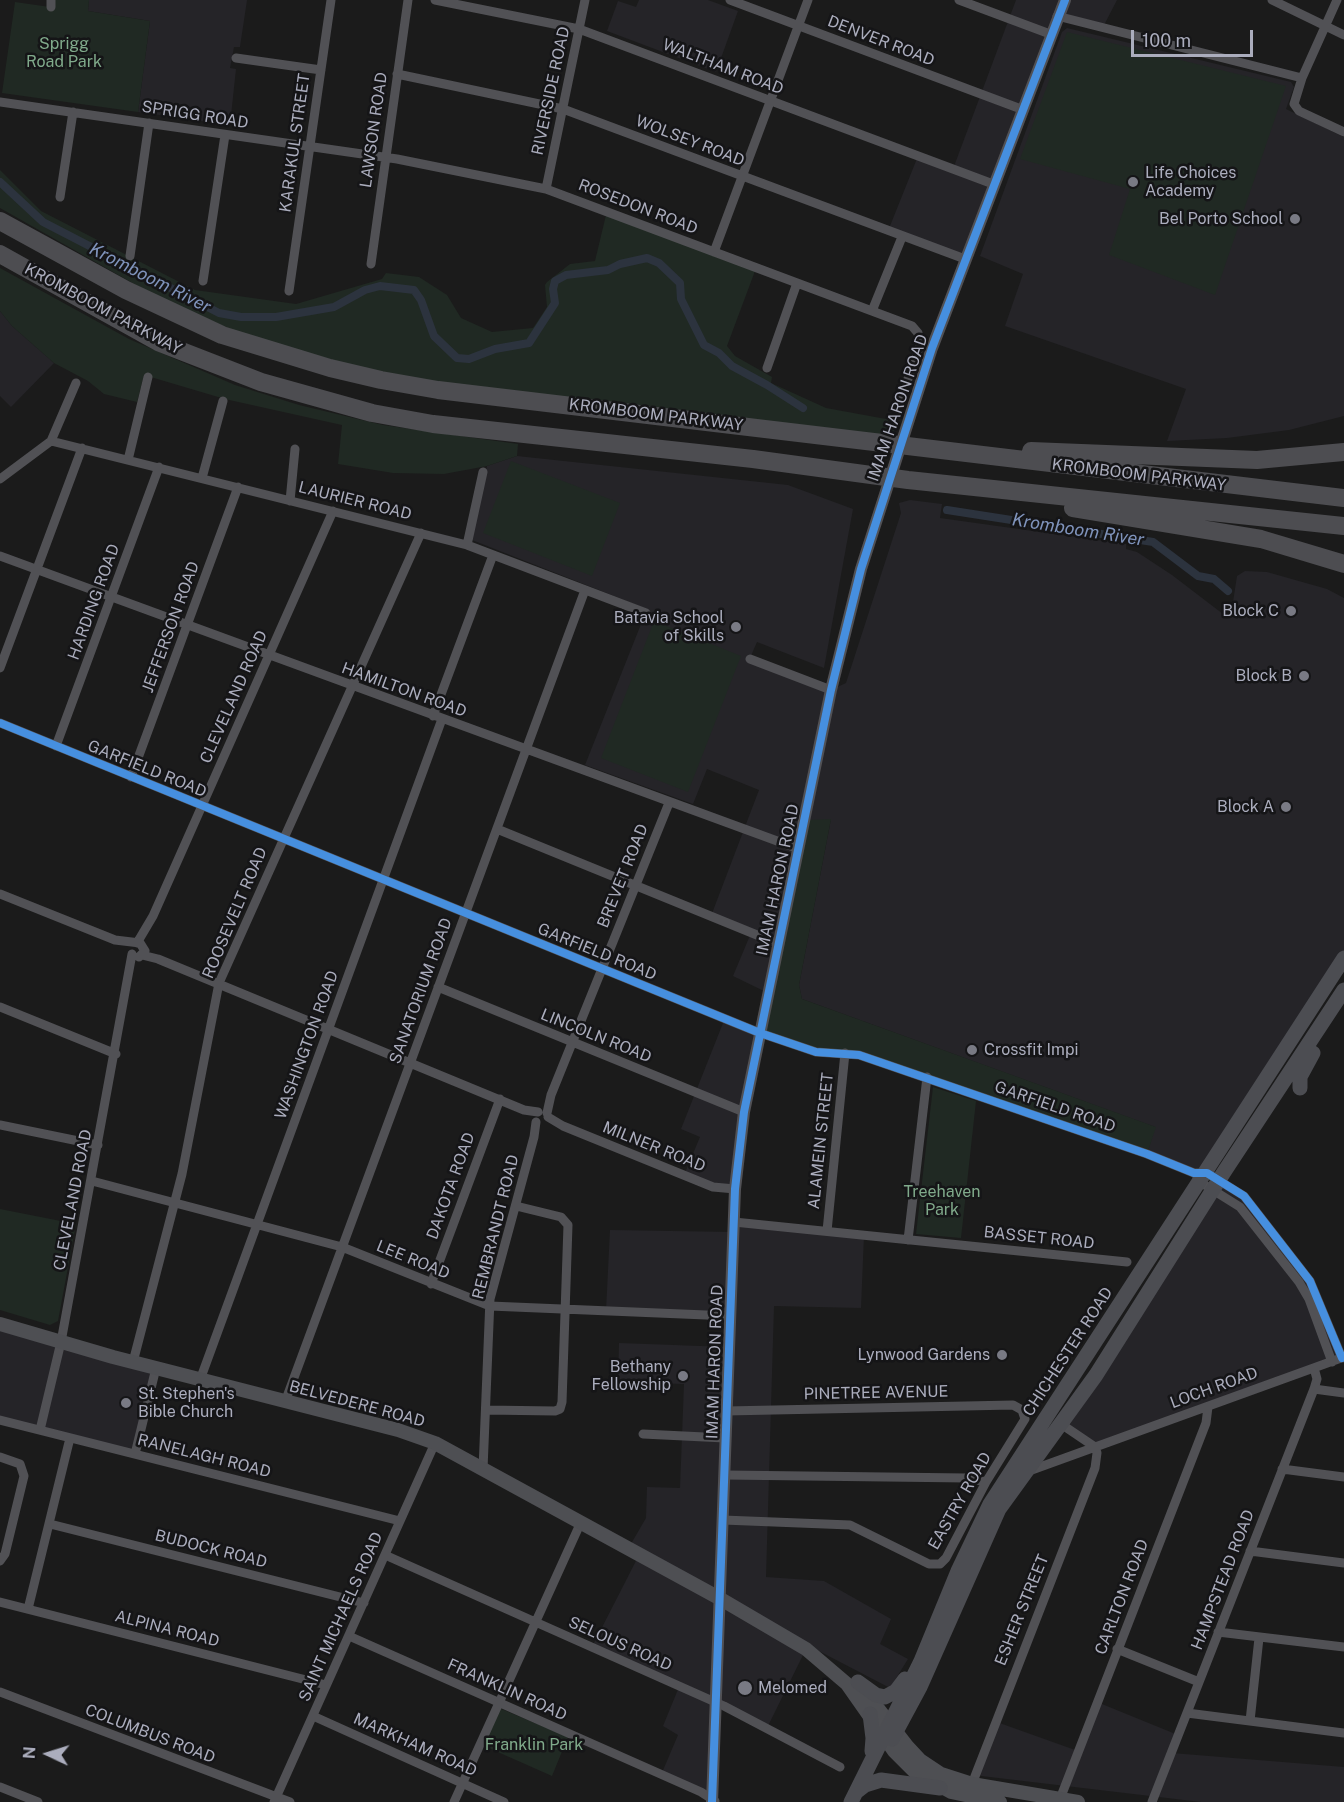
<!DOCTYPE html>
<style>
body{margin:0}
#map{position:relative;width:1344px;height:1802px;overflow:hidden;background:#1b1b1b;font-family:"Public Sans",sans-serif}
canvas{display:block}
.north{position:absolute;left:18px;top:1724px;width:60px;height:60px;-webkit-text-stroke:4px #151517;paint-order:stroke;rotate:274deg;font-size:16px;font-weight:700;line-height:24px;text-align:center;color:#abadbd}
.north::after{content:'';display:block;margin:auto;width:21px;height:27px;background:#abadbd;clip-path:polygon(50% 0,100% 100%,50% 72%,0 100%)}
.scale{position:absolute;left:1131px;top:30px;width:122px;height:27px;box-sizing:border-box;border:3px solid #abadbd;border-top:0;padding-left:8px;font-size:18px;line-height:21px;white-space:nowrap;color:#abadbd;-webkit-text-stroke:4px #151517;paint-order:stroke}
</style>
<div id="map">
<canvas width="1344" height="1802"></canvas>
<div class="north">N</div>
<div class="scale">100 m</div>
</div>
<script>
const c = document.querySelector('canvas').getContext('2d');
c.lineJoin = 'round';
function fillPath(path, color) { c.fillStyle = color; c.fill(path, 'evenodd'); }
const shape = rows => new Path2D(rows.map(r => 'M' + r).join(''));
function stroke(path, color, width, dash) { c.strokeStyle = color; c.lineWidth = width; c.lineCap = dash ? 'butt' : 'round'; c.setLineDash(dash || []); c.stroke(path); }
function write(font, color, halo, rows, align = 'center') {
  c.font = font + ' "Public Sans",sans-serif'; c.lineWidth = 5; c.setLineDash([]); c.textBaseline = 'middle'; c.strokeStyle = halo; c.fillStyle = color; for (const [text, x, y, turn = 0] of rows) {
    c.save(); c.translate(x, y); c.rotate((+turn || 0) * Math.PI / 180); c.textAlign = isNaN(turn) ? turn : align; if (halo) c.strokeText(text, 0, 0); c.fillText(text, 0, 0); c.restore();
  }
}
fillPath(shape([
 [89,0,247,0,240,47,234,47,230,68,236,69,230,125,138,112,150,21,88,11],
 [639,0,708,0,738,11,716,72,607,31,618,1,636,7],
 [1016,0,1117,0,1103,27,1058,16,965,259,888,231,918,156,953,169],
 [1067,28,1291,82,1294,87,1286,109,1344,137,1344,416,1289,430,1227,438,1167,441,1186,389,1005,326,1023,274,980,256,1062,32],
 [0,311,12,326,54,363,11,407,0,396],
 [517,456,788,485,853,509,824,668,757,642,750,658,831,690,846,683,901,513,899,503,910,500,942,504,940,518,1126,544,1126,549,1137,552,1172,575,1223,614,1233,602,1237,576,1245,571,1267,572,1327,589,1344,598,1344,958,1207,1173,1147,1154,1155,1127,802,999,799,985,831,819,768,993,733,976,751,933,711,916,759,790,707,769,693,804,585,765,647,609,472,540,487,466],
 [725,1018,760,1033,735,1189,684,1175,700,1137,681,1129],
 [1219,1180,1232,1187,1310,1281,1342,1358,1095,1447,1061,1424],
 [734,1222,864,1235,861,1308,774,1306,766,1577,824,1581,891,1619,880,1644,908,1659,890,1688,817,1650,806,1649,767,1728,716,1703,712,1799,661,1775,678,1735,663,1726,679,1687,592,1647,639,1555,628,1549,646,1518,647,1487,680,1488,684,1384,618,1382,619,1343,728,1347,730,1316,606,1311,610,1230,733,1232],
 [0,1324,156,1368,135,1454,0,1420],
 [1097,1702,1178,1735,1172,1753,1344,1767,1344,1802,1201,1802,973,1775,994,1721,1078,1751]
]), '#252428');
fillPath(shape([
 [51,0,89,0,88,11,150,21,138,112,2,93,15,2,50,7],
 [1067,32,1286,86,1215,295,1109,255,1130,189,1020,159],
 [0,170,41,211,195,290,296,304,382,279,386,273,419,277,447,295,461,318,492,332,533,328,547,307,545,285,547,282,570,264,595,261,606,215,755,271,727,346,735,356,772,377,771,383,826,408,897,421,893,436,434,383,378,373,242,334,159,298,0,208],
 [0,268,129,339,235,385,299,405,383,425,518,444,517,456,487,466,444,474,393,473,338,464,342,425,225,399,144,375,137,402,104,394,88,381,54,363,12,326,0,311],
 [511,461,620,503,592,576,483,533],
 [654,621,741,656,688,792,601,758],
 [831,819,799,985,802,999,1156,1127,1147,1154,859,1055,824,1053,760,1033,805,820],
 [933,1087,976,1101,961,1238,916,1234],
 [0,1209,76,1224,58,1321,50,1325,0,1310],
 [499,1708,568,1737,552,1776,482,1745]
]), '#202923');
stroke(shape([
 [0,182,43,222,219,313,241,317,276,317,334,307,365,290,380,286,414,290,421,300,434,336,457,358,469,359,495,349,529,343,555,303,553,289,555,281,566,275,608,270,620,264,647,258,659,263,680,283,681,299,704,345,719,353,732,366,767,385,803,408],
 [947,510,1153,542,1198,576,1214,579,1228,591]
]), '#2c333e', 8);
stroke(shape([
 [435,0,579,29,993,184],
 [730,0,1021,109],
 [959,0,1050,34],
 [1272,0,1344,35],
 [1337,0,1302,78,1294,104,1299,111,1344,132],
 [51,7,51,0],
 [1057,16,1302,78],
 [236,58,321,70],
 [397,74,563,109,965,259],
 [0,102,397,159,546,189,912,326,918,333,920,345,899,404],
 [546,189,585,0],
 [60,197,73,112],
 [714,252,808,0],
 [130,256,149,123],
 [371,264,408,0],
 [203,281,225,135],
 [289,291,331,0],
 [872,311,902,237],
 [767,368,797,283],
 [51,441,467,545,646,613],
 [128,460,148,377],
 [202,478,223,401],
 [0,479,51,441,76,383],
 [290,501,295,449],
 [467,545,483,472],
 [0,556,799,849],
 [750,659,831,690],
 [0,668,82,448],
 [433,716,493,555],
 [0,723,760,1033,816,1052,859,1055,1147,1154,1194,1173,1207,1173,1244,1196,1310,1281,1342,1358],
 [56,746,159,467],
 [131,777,238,487],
 [497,829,779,944],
 [0,894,115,940,140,943,145,951,139,957],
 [137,943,153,916,333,511],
 [142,955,158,959,524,1110,538,1112],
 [438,987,744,1112],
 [0,1007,116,1054],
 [547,1113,551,1095,669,803],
 [548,1117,563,1126,713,1187,735,1189],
 [0,1125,98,1145],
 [1197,1177,1200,1182,1240,1207,1299,1282,1309,1299,1332,1362],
 [92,1181,342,1247,490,1306,730,1316],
 [734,1222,1127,1262],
 [827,1231,845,1053],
 [908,1240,927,1077],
 [431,1284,500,1099],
 [133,1362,182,1174,219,983,421,533],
 [200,1380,442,719],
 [1314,1389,1344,1393],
 [285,1402,585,590],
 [486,1410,555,1411,560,1409,562,1402,568,1225,561,1217,516,1206],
 [0,1420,400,1521],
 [1061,1424,1095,1447],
 [40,1430,61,1342,132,954],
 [643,1434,725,1438],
 [135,1454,156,1368],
 [0,1457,20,1464,24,1476,5,1554,0,1561],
 [483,1469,490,1299,534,1137,536,1122],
 [1282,1469,1344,1477],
 [1029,1471,1344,1357],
 [725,1475,967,1478,986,1482],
 [723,1520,850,1525,929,1564,940,1564,946,1558,986,1482,1025,1419,1022,1410,1013,1405,726,1411],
 [50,1524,364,1603],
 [1250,1551,1344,1563],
 [385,1555,724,1706,840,1767],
 [0,1602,326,1685],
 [28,1609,70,1438],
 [1218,1632,1344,1647],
 [349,1636,701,1792,715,1801],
 [1117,1649,1199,1682],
 [0,1692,290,1802],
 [1187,1713,1344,1733],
 [313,1716,504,1802],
 [1250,1721,1259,1638],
 [972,1784,1095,1468,1097,1453,1095,1447],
 [0,1787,38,1802],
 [1060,1799,1206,1423,1208,1407],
 [274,1802,435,1443],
 [454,1802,581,1522],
 [1152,1802,1314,1389,1317,1379,1314,1368]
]), '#515155', 9);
stroke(shape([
 [712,1802,735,1189,744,1112,831,690,861,569,932,348,1065,0]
]), '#515155', 12);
stroke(shape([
 [0,1324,113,1357,398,1430,435,1443,719,1598,806,1649,847,1684,894,1751,915,1772,951,1792,1000,1802],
 [863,1689,907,1746,920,1760,941,1774,972,1784,1078,1802]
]), '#4e4f53', 14);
stroke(shape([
 [1300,1088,1300,1077,1313,1053],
 [858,1682,876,1695,885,1697,896,1691,905,1679],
 [870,1714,873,1738,872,1751],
 [892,1739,920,1687,999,1509,1096,1375,1224,1172,1344,990],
 [856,1792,865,1785,881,1780,940,1788],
 [851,1802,921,1661,958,1571,990,1504,1344,958]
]), '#4c4d52', 15);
stroke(shape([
 [0,221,126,290,222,335,330,368,381,380,438,390,1344,498],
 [0,254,158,342,261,382,372,413,433,424,753,459,908,480,1344,526],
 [1031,451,1257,460,1344,452],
 [1073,508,1261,539,1344,564]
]), '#4d4d51', 18);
stroke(shape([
 [0,723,760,1033,816,1052,859,1055,1147,1154,1194,1173,1207,1173,1244,1196,1310,1281,1342,1358,1344,1357],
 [712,1802,735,1189,744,1112,831,690,861,569,932,348,1065,0]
]), '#468fdf', 8);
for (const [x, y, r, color] of [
 [1133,182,6,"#797a84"],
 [1295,219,6,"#797a84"],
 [1291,611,6,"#797a84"],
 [736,627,6,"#797a84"],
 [1304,676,6,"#797a84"],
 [1286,807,6,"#797a84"],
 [972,1050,6,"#797a84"],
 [1002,1355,6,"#797a84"],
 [683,1376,6,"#797a84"],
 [126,1403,6,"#797a84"],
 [745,1688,8,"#797a84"]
]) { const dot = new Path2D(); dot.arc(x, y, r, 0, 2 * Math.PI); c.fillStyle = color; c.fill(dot); stroke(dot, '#151517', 2); }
write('16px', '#abadbd', '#151517', [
 ["DENVER ROAD",881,41,21],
 ["WALTHAM ROAD",723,67,21],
 ["RIVERSIDE ROAD",551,91,-78],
 ["SPRIGG ROAD",195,115,9],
 ["LAWSON ROAD",374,130,-82],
 ["WOLSEY ROAD",690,141,21],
 ["KARAKUL STREET",295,143,-82],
 ["ROSEDON ROAD",638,207,21],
 ["KROMBOOM PARKWAY",103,309,28],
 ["IMAM HARON ROAD",898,408,-71],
 ["KROMBOOM PARKWAY",656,415,7],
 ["KROMBOOM PARKWAY",1139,475,7],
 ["LAURIER ROAD",355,501,14],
 ["HARDING ROAD",94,602,-70],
 ["JEFFERSON ROAD",171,627,-70],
 ["HAMILTON ROAD",404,690,20],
 ["CLEVELAND ROAD",234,697,-66],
 ["GARFIELD ROAD",147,769,22],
 ["BREVET ROAD",623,876,-68],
 ["IMAM HARON ROAD",778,880,-78],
 ["ROOSEVELT ROAD",235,913,-67],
 ["GARFIELD ROAD",597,952,22],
 ["SANATORIUM ROAD",421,991,-70],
 ["LINCOLN ROAD",596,1036,22],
 ["WASHINGTON ROAD",307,1045,-70],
 ["GARFIELD ROAD",1055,1107,19],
 ["ALAMEIN STREET",821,1141,-84],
 ["MILNER ROAD",654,1147,22],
 ["DAKOTA ROAD",451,1186,-70],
 ["CLEVELAND ROAD",73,1200,-79],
 ["REMBRANDT ROAD",496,1227,-76],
 ["BASSET ROAD",1039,1238,6],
 ["LEE ROAD",413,1260,22],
 ["CHICHESTER ROAD",1068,1352,-57],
 ["IMAM HARON ROAD",715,1362,-88],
 ["LOCH ROAD",1214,1388,-20],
 ["PINETREE AVENUE",876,1393,-1],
 ["BELVEDERE ROAD",357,1404,15],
 ["RANELAGH ROAD",204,1456,14],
 ["EASTRY ROAD",960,1501,-60],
 ["BUDOCK ROAD",211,1549,14],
 ["HAMPSTEAD ROAD",1223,1580,-69],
 ["CARLTON ROAD",1122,1597,-69],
 ["ESHER STREET",1022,1610,-68],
 ["SAINT MICHAELS ROAD",341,1617,-66],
 ["ALPINA ROAD",167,1629,14],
 ["SELOUS ROAD",620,1644,24],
 ["FRANKLIN ROAD",507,1690,24],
 ["COLUMBUS ROAD",150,1734,21],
 ["MARKHAM ROAD",415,1745,24]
]);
write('16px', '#80aa8b', '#151517', [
 ["Sprigg",64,44],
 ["Road Park",64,62],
 ["Treehaven",942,1192],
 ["Park",942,1210],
 ["Franklin Park",534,1745]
]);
write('16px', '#abadbd', '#151517', [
 ["Life Choices",1145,173,"left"],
 ["Academy",1145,191,"left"],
 ["Bel Porto School",1283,219],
 ["Block C",1279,611],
 ["Batavia School",724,618],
 ["of Skills",724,636],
 ["Block B",1292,676],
 ["Block A",1274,807],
 ["Crossfit Impi",984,1050,"left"],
 ["Lynwood Gardens",990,1355],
 ["Bethany",671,1367],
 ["Fellowship",671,1385],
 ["St. Stephen's",138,1394,"left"],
 ["Bible Church",138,1412,"left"],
 ["Melomed",758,1688,"left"]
], 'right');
write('italic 18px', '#7f93bb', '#151517', [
 ["Kromboom River",150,278,27],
 ["Kromboom River",1078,530,9]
]);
</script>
